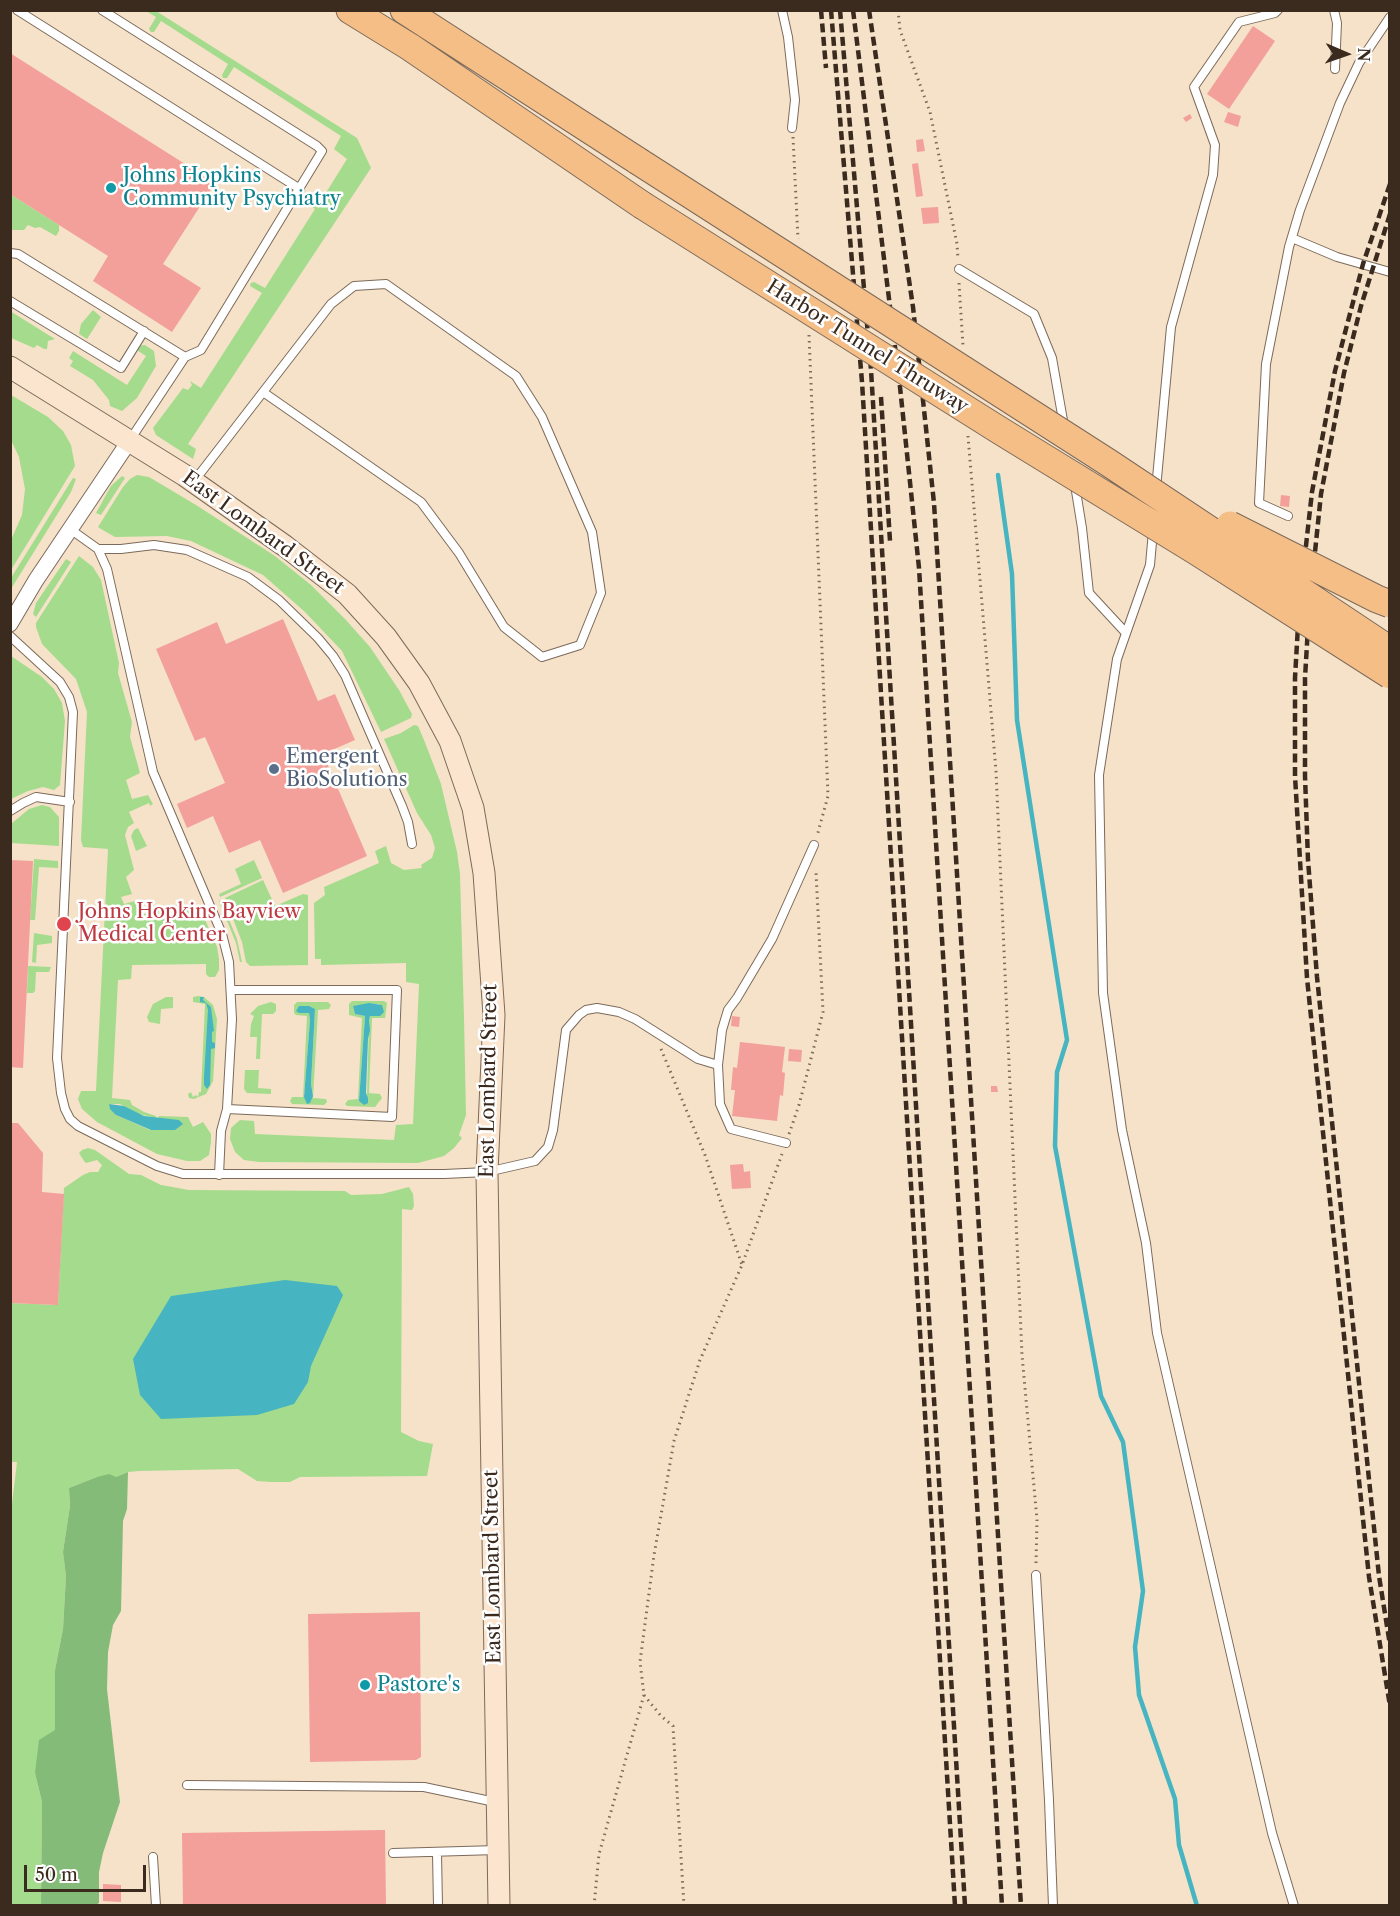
<!DOCTYPE html>
<style>
body{margin:0}
#map{position:relative;width:1400px;height:1916px;overflow:hidden;background:#f5e2c9;font-family:"Libre Caslon Text",serif}
canvas{display:block}
.frame{position:absolute;inset:0;border:12px solid #3b2a1e;pointer-events:none}
.north{position:absolute;left:1316px;top:24px;width:60px;height:60px;-webkit-text-stroke:4px #fff;paint-order:stroke;rotate:92deg;font-size:16px;font-weight:700;line-height:24px;text-align:center;color:#3b2a1e}
.north::after{content:'';display:block;margin:auto;width:21px;height:27px;background:#3b2a1e;clip-path:polygon(50% 0,100% 100%,50% 72%,0 100%)}
.scale{position:absolute;left:24px;top:1865px;width:122px;height:27px;box-sizing:border-box;border:3px solid #3b2a1e;border-top:0;padding-left:8px;font-size:18px;line-height:21px;white-space:nowrap;color:#3b2a1e;-webkit-text-stroke:4px #fff;paint-order:stroke}
</style>
<div id="map">
<canvas width="1400" height="1916"></canvas>
<div class="frame"></div>
<div class="north">N</div>
<div class="scale">50 m</div>
</div>
<script>
const c = document.querySelector('canvas').getContext('2d');
c.lineJoin = 'round';
function fillPath(path, color) { c.fillStyle = color; c.fill(path, 'evenodd'); }
const shape = rows => new Path2D(rows.map(r => 'M' + r).join(''));
function stroke(path, color, width, dash) { c.strokeStyle = color; c.lineWidth = width; c.lineCap = dash ? 'butt' : 'round'; c.setLineDash(dash || []); c.stroke(path); }
function write(font, color, halo, rows, align = 'center') {
  c.font = font + ' "Libre Caslon Text",serif'; c.lineWidth = 5; c.setLineDash([]); c.textBaseline = 'middle'; c.strokeStyle = halo; c.fillStyle = color; for (const [text, x, y, turn = 0] of rows) {
    c.save(); c.translate(x, y); c.rotate((+turn || 0) * Math.PI / 180); c.textAlign = isNaN(turn) ? turn : align; if (halo) c.strokeText(text, 0, 0); c.fillText(text, 0, 0); c.restore();
  }
}
fillPath(shape([
 [146,11,156,11,357,138,371,168,188,444,196,449,193,459,156,435,153,428,183,388,188,390,192,385,190,381,201,388,262,293,250,286,251,283,254,282,265,288,315,209,306,203,305,199,308,198,319,204,347,159,334,149,341,136,234,67,227,78,223,78,222,75,228,64,161,21,154,32,151,32,149,29,156,17],
 [10,194,59,225,59,231,56,236,40,227,35,228,28,225,24,230,11,230],
 [93,310,101,317,87,339,79,334,81,324],
 [10,311,55,339,48,341,47,349,44,349,37,345,34,348,11,338],
 [145,345,154,351,156,366,137,398,122,411,110,406,109,400,93,380,70,366,73,361,69,358,73,351,127,385,146,356,135,349,136,346],
 [11,395,48,417,63,431,71,445,75,466,11,570,11,540,22,515,25,489,19,457,11,440],
 [137,475,149,477,196,505,275,556,311,585,345,619,370,647,399,690,412,714,411,718,381,732,342,651,305,612,263,575,191,541,167,536,115,537,101,529,98,527,123,487,130,479],
 [122,476,125,478,101,515,96,513,111,486],
 [73,478,76,479,71,492,11,589,11,578],
 [79,556,93,567,101,580,119,663,118,673,132,722,130,737,140,773,126,780,132,799,148,795,153,804,150,806,149,803,129,812,134,823,128,827,125,835,134,870,126,877,132,894,121,897,124,904,135,901,140,916,169,904,175,916,195,906,196,910,191,919,196,921,203,915,217,947,219,959,219,970,215,977,209,977,206,974,206,964,132,965,131,979,118,980,112,1098,130,1100,132,1105,144,1112,156,1116,156,1118,139,1114,120,1104,110,1104,109,1105,116,1115,150,1130,175,1130,165,1119,158,1118,159,1116,188,1117,193,1127,203,1122,211,1134,211,1142,209,1155,200,1161,187,1161,157,1154,97,1122,82,1109,78,1099,81,1091,96,1091,108,849,83,847,81,840,87,712,76,679,42,644,36,627,36,623],
 [66,559,71,562,36,617,33,614,36,603],
 [11,656,42,677,54,689,62,703,65,721,60,785,54,790,43,787,28,791,11,799],
 [414,725,418,726,424,740,441,784,457,852,460,874,464,1018,466,1115,459,1135,462,1138,454,1148,444,1156,418,1163,259,1162,244,1160,235,1152,230,1139,231,1128,240,1120,254,1121,255,1134,394,1140,396,1125,413,1124,419,984,406,982,406,963,321,965,321,959,315,959,314,903,325,895,324,887,379,863,375,851,386,846,391,863,404,870,422,868,421,865,432,858,435,848,431,835,417,813,384,739,401,733],
 [42,805,50,807,59,817,59,846,11,843,11,824,29,809],
 [138,828,147,846,136,851,131,836,134,830],
 [34,859,58,861,58,868,39,867,35,920,30,920],
 [254,860,262,878,220,897,219,894,241,884,235,869],
 [263,880,275,906,303,894,308,895,308,965,250,966,246,962,242,942,225,898],
 [221,900,237,939,242,962,240,962,236,943,219,901],
 [34,933,52,936,52,943,37,945,36,963,32,962],
 [28,966,51,967,49,972,36,972,35,991,33,993,27,993],
 [198,996,204,997,213,1005,217,1019,213,1081,206,1094,194,1099,189,1098,188,1094,191,1092,193,1097,196,1095,198,1097,199,1092,201,1092,205,1004,193,1002,193,997],
 [166,997,173,997,173,1008,161,1009,160,1024,149,1022,147,1017,153,1004],
 [352,1001,384,1001,387,1003,385,1018,372,1018,369,1093,380,1094,382,1098,375,1107,347,1106,345,1104,348,1100,358,1099,362,1018,349,1015,349,1004],
 [380,1004,370,1016,369,1021,367,1095,359,1101,365,1016,355,1014,353,1006],
 [271,1002,276,1004,276,1011,273,1014,262,1014,260,1059,256,1059,257,1037,250,1037,251,1024,254,1016,250,1014,258,1006],
 [297,1002,328,1002,331,1005,329,1009,318,1010,313,1098,326,1099,327,1102,324,1105,292,1104,290,1101,292,1097,303,1097,307,1016,296,1015,294,1013,294,1005],
 [315,1009,311,1084,313,1096,304,1097,310,1020,309,1013,299,1013],
 [245,1070,259,1070,258,1088,271,1089,271,1094,247,1093,244,1089],
 [88,1148,95,1150,129,1174,141,1175,161,1185,189,1190,345,1191,351,1195,382,1194,409,1187,413,1194,414,1206,412,1210,402,1209,401,1432,419,1441,433,1444,427,1476,300,1477,290,1482,271,1482,257,1481,238,1469,139,1471,128,1472,116,1477,97,1477,69,1488,70,1506,63,1552,66,1576,63,1629,55,1670,55,1731,35,1773,42,1802,41,1905,11,1905,10,1521,17,1462,10,1462,10,1303,58,1305,64,1188,83,1175,90,1172,98,1172,102,1165,97,1160,86,1163,84,1161,79,1153,82,1150]
]), '#a5db8c');
fillPath(shape([
 [128,1472,127,1509,123,1521,121,1611,113,1625,108,1652,107,1689,120,1802,103,1853,99,1872,99,1903,94,1906,41,1905,42,1802,35,1773,39,1740,55,1730,55,1670,63,1629,66,1576,63,1552,70,1506,69,1488,97,1477,109,1474,116,1477]
]), '#84bb78');
fillPath(shape([
 [200,997,204,997,203,1000,211,1007,214,1031,212,1032,212,1042,215,1043,215,1048,211,1049,210,1085,207,1089,204,1085,204,1077,208,1010,206,1003,200,1002],
 [369,1003,382,1005,384,1012,380,1016,370,1016,369,1021,370,1030,368,1039,366,1093,368,1098,368,1103,364,1105,359,1101,365,1016,355,1014,353,1006],
 [299,1006,309,1006,315,1009,311,1084,313,1096,310,1103,307,1104,304,1097,310,1020,309,1013,299,1013,296,1011],
 [109,1104,124,1106,144,1116,179,1120,183,1124,175,1130,151,1130,116,1115,110,1109],
 [285,1280,337,1286,343,1295,311,1366,308,1382,294,1404,257,1415,161,1419,140,1395,133,1359,171,1296]
]), '#46b5c1');
stroke(shape([
 [998,475,1012,574,1017,720,1067,1040,1057,1072,1055,1146,1101,1396,1123,1442,1143,1591,1135,1647,1139,1695,1175,1799,1179,1845,1197,1906]
]), '#46b5c1', 4.5);
fillPath(shape([
 [1253,26,1275,41,1229,109,1207,94],
 [10,53,215,183,163,264,201,288,172,332,93,281,108,256,10,194],
 [1228,112,1241,116,1238,127,1224,122],
 [1190,114,1192,118,1186,122,1183,118],
 [923,139,925,151,917,152,916,140],
 [918,163,923,196,916,197,912,164],
 [938,207,939,223,923,224,921,208],
 [1281,495,1290,496,1289,507,1280,506],
 [283,619,318,701,335,694,355,740,323,754,367,856,283,893,260,840,229,853,213,816,187,828,177,804,225,783,205,737,195,741,156,649,217,622,226,644],
 [10,860,33,861,23,1068,10,1067],
 [732,1016,740,1017,739,1027,731,1026],
 [740,1042,785,1047,782,1072,785,1073,783,1096,780,1095,777,1121,732,1116,735,1090,731,1090,733,1067,737,1068],
 [789,1049,802,1050,801,1062,788,1061],
 [991,1086,997,1086,998,1092,991,1092],
 [10,1123,18,1123,43,1153,42,1192,64,1194,58,1305,10,1303],
 [743,1164,744,1172,750,1171,751,1188,732,1189,730,1165],
 [420,1612,421,1757,416,1760,310,1762,308,1614],
 [385,1830,386,1906,183,1906,182,1833],
 [103,1884,121,1885,121,1902,103,1901]
]), '#f39f9a');
const service = shape([
 [17,10,300,189],
 [102,10,317,146,322,151,201,350,185,357,130,440],
 [782,10,788,37,795,100,792,128],
 [1334,10,1337,23,1335,69],
 [1292,238,1337,257,1390,272],
 [10,253,18,254,185,357],
 [959,269,1034,314,1052,358,1064,426],
 [10,301,121,368,144,331],
 [195,480,331,304,354,286,386,284,516,376,542,417,592,532,601,593,580,645,542,657,504,627,459,553,421,502,263,392],
 [1075,485,1082,528,1089,593,1126,633],
 [1156,489,1171,327,1213,175,1215,145,1194,87,1239,22,1275,13,1278,10],
 [1288,516,1259,503,1266,364,1289,247,1300,210,1340,103,1359,63,1390,17],
 [70,529,98,549,121,549,154,545,187,550,248,577,279,600,318,638,333,656,345,675,402,806,408,822,412,844],
 [1153,531,1150,565,1117,659,1099,775,1103,993,1122,1130,1146,1243,1157,1333,1272,1833,1294,1906],
 [98,549,107,569,153,772,222,934,229,962,232,1019,227,1109,221,1131,219,1175],
 [10,636,60,682,69,697,73,712,57,1058,61,1093,65,1109,70,1119,78,1126,157,1166,183,1174,444,1174,487,1172,535,1161,548,1147,553,1130,566,1030,579,1015,586,1010,597,1008,619,1012,635,1019,698,1059,718,1065,720,1104,731,1129,786,1143],
 [10,811,23,803,36,797,70,802],
 [718,1065,722,1030,728,1010,737,998,772,939,814,845],
 [227,1109,392,1117,397,990,231,990],
 [1036,1575,1049,1800,1053,1906],
 [187,1785,424,1787,495,1802],
 [393,1853,497,1850],
 [437,1853,438,1906],
 [153,1857,156,1906]
]);
const minor = shape([
 [10,624,36,580,130,440]
]);
const secondary = shape([
 [10,367,184,475,285,546,347,594,386,637,419,683,450,741,473,808,484,873,494,1015,487,1172,499,1906]
]);
const motorway = shape([
 [350,10,410,47,642,205],
 [404,10,638,161]
]);
stroke(service, '#7c6a5a', 10);
stroke(minor, '#7c6a5a', 17);
stroke(secondary, '#7c6a5a', 23);
stroke(motorway, '#7c6a5a', 29);
stroke(shape([
 [898,10,900,30,930,112,957,244,958,259],
 [793,137,798,239],
 [959,283,963,346],
 [809,335,828,796,817,836],
 [968,436,996,771,1022,1355,1037,1520,1036,1564],
 [661,1049,705,1155,742,1265],
 [789,1134,799,1105,823,1012,816,872],
 [644,1695,661,1716,673,1726,684,1906],
 [594,1906,599,1854,644,1695,640,1662,654,1555,674,1441,700,1360,742,1265,782,1154]
]), '#7c6a5a', 3, [1.5, 4.5]);
stroke(service, '#fff', 8);
stroke(minor, '#fff', 15);
stroke(secondary, '#fbe5cf', 21);
stroke(motorway, '#f6be87', 27);
stroke(shape([
 [821,10,826,68],
 [831,10,862,382,955,1906],
 [840,10,871,370,965,1906],
 [853,10,900,387,919,568,1002,1906],
 [869,10,913,307,934,503,1021,1906],
 [1390,184,1363,264,1335,371,1312,492,1299,608,1295,678,1295,776,1307,978,1369,1577,1390,1706],
 [1390,214,1361,306,1344,373,1321,494,1309,610,1305,678,1305,776,1308,860,1317,977,1379,1576,1390,1645],
 [881,397,890,541]
]), '#3b2a1e', 4.5, [9, 4.5]);
const motorwayBridge = shape([
 [638,161,1109,463,1390,650],
 [642,205,999,430,1196,551,1390,675],
 [1230,525,1377,599,1390,604]
]);
stroke(motorwayBridge, '#7c6a5a', 29, []);
stroke(motorwayBridge, '#f6be87', 27);
for (const [x, y, r, color] of [
 [111,188,6,"#0f9aa8"],
 [274,769,6,"#5c6f8a"],
 [64,924,8,"#e0444e"],
 [365,1685,6,"#0f9aa8"]
]) { const dot = new Path2D(); dot.arc(x, y, r, 0, 2 * Math.PI); c.fillStyle = color; c.fill(dot); stroke(dot, '#fff', 2); }
write('20px', '#0d838f', '#fff', [
 ["Johns Hopkins",123,176],
 ["Community Psychiatry",123,199],
 ["Pastore's",377,1685]
], 'left');
write('20px', '#3b2a1e', '#fff', [
 ["Harbor Tunnel Thruway",867,347,32],
 ["East Lombard Street",263,533,36],
 ["East Lombard Street",489,1081,-89],
 ["East Lombard Street",493,1567,-91]
]);
write('20px', '#4e5e75', '#fff', [
 ["Emergent",286,757],
 ["BioSolutions",286,780]
], 'left');
write('20px', '#be3a42', '#fff', [
 ["Johns Hopkins Bayview",78,912],
 ["Medical Center",78,935]
], 'left');
</script>
